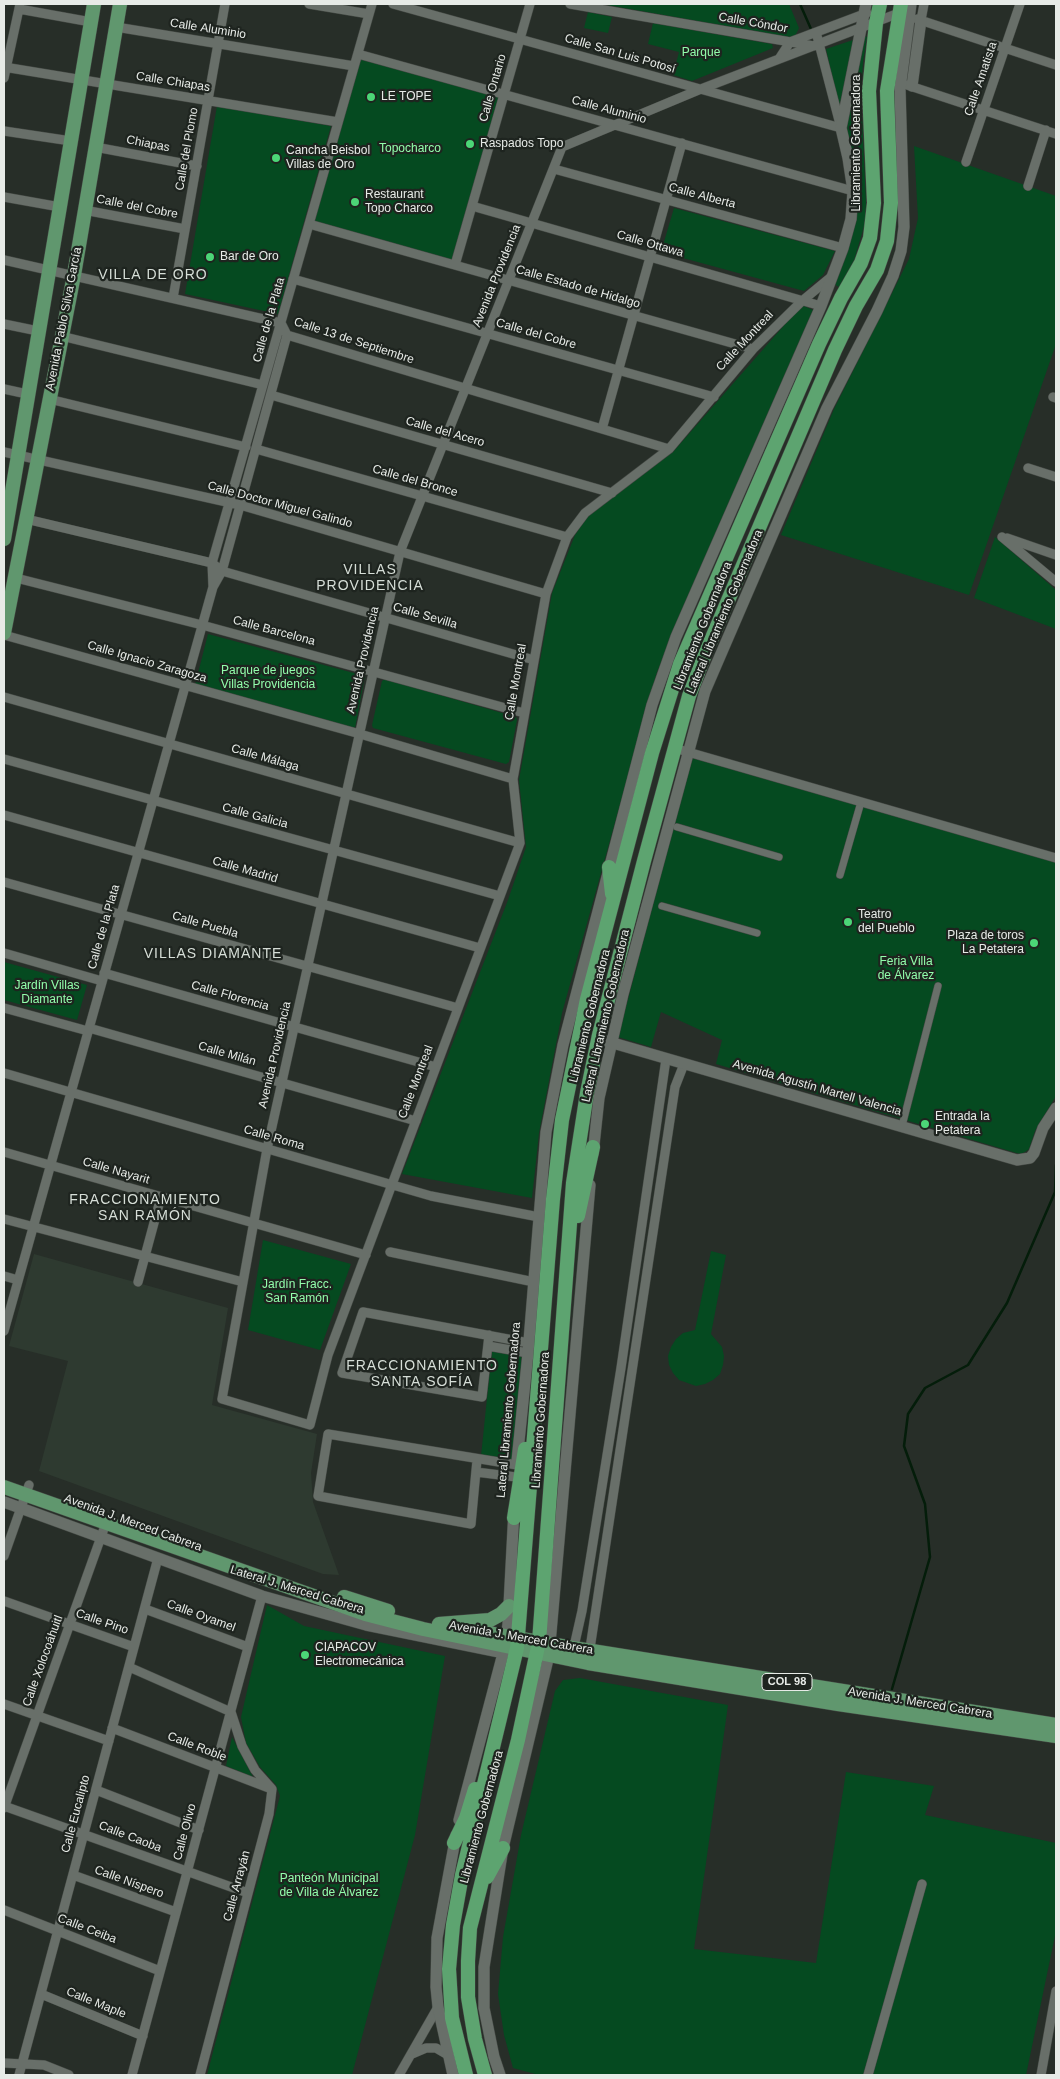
<!DOCTYPE html>
<meta charset="utf-8">
<style>
body{margin:0}
#map{position:relative;width:1060px;height:2079px;overflow:hidden;background:#272e28;font-family:Helvetica,sans-serif}
canvas{display:block}
.frame{position:absolute;inset:0;border:5px solid #e7ebe7;pointer-events:none}
</style>
<div id="map">
<canvas width="1060" height="2079"></canvas>
<div class="frame"></div>
</div>
<script>
const c = document.querySelector('canvas').getContext('2d');
c.lineJoin = 'round';
function fillPath(path, color) { c.fillStyle = color; c.fill(path, 'evenodd'); }
const shape = rows => new Path2D(rows.map(r => 'M' + r).join(''));
function stroke(path, color, width, dash) { c.strokeStyle = color; c.lineWidth = width; c.lineCap = dash ? 'butt' : 'round'; c.setLineDash(dash || []); c.stroke(path); }
function write(font, color, halo, rows, align = 'center') {
  c.font = font + ' Helvetica,sans-serif'; c.lineWidth = 4.5; c.setLineDash([]); c.textBaseline = 'middle'; c.strokeStyle = halo; c.fillStyle = color; for (const [text, x, y, turn = 0] of rows) {
    c.save(); c.translate(x, y); c.rotate((+turn || 0) * Math.PI / 180); c.textAlign = isNaN(turn) ? turn : align; if (halo) c.strokeText(text, 0, 0); c.fillText(text, 0, 0); c.restore();
  }
}
fillPath(shape([
 [34,1254,228,1308,212,1405,317,1434,311,1473,313,1502,339,1575,323,1574,39,1471,68,1361,9,1346]
]), '#2e3a30');
fillPath(shape([
 [601,4,789,4,799,28,794,38],
 [588,12,612,17,608,33,584,28],
 [653,23,772,44,773,48,692,81,673,75,679,52,648,44],
 [864,36,867,37,863,62,861,95,866,202,865,223,853,264,839,287,834,284,854,228,847,125],
 [856,39,839,107,826,49],
 [360,59,500,97,454,262,314,224,339,128],
 [217,106,331,126,278,314,185,294],
 [914,146,1056,196,1056,344,969,595,781,535,834,409,909,259,918,218],
 [674,208,835,251,823,275,804,291,661,252],
 [802,305,813,310,657,672,562,1013,539,1133,532,1198,402,1174,508,900,526,847,519,780,552,593,575,535,588,516,673,452],
 [995,537,1056,590,1056,629,974,598],
 [208,634,365,676,355,728,195,685],
 [385,679,516,717,517,720,509,762,506,764,373,728,372,725,382,681],
 [692,757,1056,862,1056,1096,1035,1131,1029,1149,1025,1152,1020,1154,716,1064,722,1040,661,1012,651,1047,618,1037],
 [4,962,87,985,77,1020,4,1000],
 [263,1240,351,1264,320,1350,248,1330],
 [711,1251,726,1255,711,1334,722,1347,724,1356,723,1365,720,1374,713,1380,705,1384,696,1386,679,1380,673,1373,669,1365,668,1356,671,1347,676,1339,683,1333,695,1330],
 [492,1350,522,1355,513,1462,481,1456],
 [267,1605,304,1626,445,1656,415,1835,352,2075,207,2075,280,1796,276,1785,260,1767,246,1743,241,1717],
 [580,1678,728,1705,694,1949,816,1963,846,1772,934,1786,925,1815,1056,1843,1056,1931,1026,2075,539,2075,513,2068,504,2035,498,1994,503,1937,521,1835,555,1691,563,1680],
 [232,1737,253,1777,226,1766]
]), '#054a20');
stroke(shape([
 [800,4,811,29],
 [892,1689,930,1557,925,1504,904,1446,908,1414,925,1388,968,1365,1007,1303,1055,1192,1056,1165]
]), '#041d0a', 2.5);
const pedestrian = shape([
 [677,827,779,857],
 [840,875,861,802],
 [662,906,757,933],
 [902,1126,938,986]
]);
const minor = shape([
 [309,4,369,14],
 [393,4,841,128,816,32],
 [570,4,814,46],
 [19,9,91,22],
 [917,19,1056,65],
 [921,20,924,4],
 [116,27,354,66],
 [358,54,853,191],
 [779,59,790,42,867,13],
 [4,67,338,122],
 [4,78,20,4],
 [907,85,1056,134],
 [4,131,71,141],
 [95,147,197,166],
 [966,162,1020,4],
 [554,169,843,248],
 [1028,186,1046,130],
 [4,197,60,207],
 [472,206,821,306],
 [84,210,185,229],
 [309,224,753,349],
 [4,260,281,323,287,335,669,449],
 [455,265,530,4],
 [831,277,802,301,753,349,669,449,585,513,567,537,546,594,513,779,520,843,328,1355,310,1425,222,1399,267,1149,400,552,562,147,701,89,899,13],
 [293,279,714,397],
 [173,298,225,4],
 [4,324,38,331],
 [61,336,263,385],
 [4,389,27,394],
 [271,395,612,493],
 [1053,397,1056,398],
 [49,399,246,447],
 [602,429,682,143],
 [256,449,567,537],
 [4,452,240,505,546,594],
 [1028,468,1056,477],
 [26,519,212,563,222,571,534,660],
 [1002,537,1056,582],
 [1007,538,1056,555],
 [16,578,202,625,524,713],
 [213,587,212,563,372,4],
 [4,635,360,734,513,779],
 [4,697,520,843],
 [674,748,1056,858],
 [4,759,500,896],
 [4,815,480,948],
 [4,882,458,1008],
 [4,953,102,981],
 [104,973,436,1067],
 [4,1008,88,1031],
 [89,1028,416,1121],
 [4,1073,431,1196,539,1217],
 [4,1152,366,1255],
 [4,1219,243,1282],
 [390,1252,534,1282],
 [4,1276,18,1280],
 [138,1282,161,1197],
 [4,1331,213,587,222,571,287,335],
 [489,1335,482,1397,342,1373,363,1312,529,1343],
 [488,1346,528,1353],
 [477,1460,471,1524,318,1496,328,1434,517,1465],
 [476,1472,516,1477],
 [4,1556,29,1485],
 [4,1601,134,1647],
 [145,1609,248,1647],
 [573,1651,582,1611,621,1368,666,1059],
 [589,1655,675,1087,684,1064],
 [129,1667,231,1712,242,1746,255,1770,272,1789,269,1814,200,2075],
 [4,1704,109,1741],
 [112,1728,269,1788],
 [96,1790,199,1830],
 [4,1806,248,1893],
 [4,1808,106,1523],
 [73,1875,176,1912],
 [4,1910,160,1971],
 [41,1994,143,2036],
 [412,2054,426,2048,436,2048,448,2055],
 [4,2063,44,2065,69,2075],
 [19,2075,158,1558],
 [132,2075,262,1596],
 [399,2075,438,2007],
 [868,2075,922,1884],
 [1041,2075,1056,1991]
]);
const tertiary = shape([
 [912,86,921,20],
 [606,1041,1017,1160,1030,1158,1034,1153,1043,1128,1056,1108],
 [593,1154,599,1098,623,994,705,691,827,408,877,311,893,276,901,251,904,227,900,89,911,4],
 [517,1461,528,1353,546,1132,563,1045,652,705,676,637,821,306,843,248,851,219,853,191,848,158,841,128,866,4],
 [4,1502,262,1596,366,1625,504,1653],
 [459,1820,505,1646,508,1624,514,1510],
 [453,2075,438,2007,436,1987,437,1938,456,1835],
 [500,2075,494,2057,484,2008,484,1967,503,1848,549,1655,590,1185]
]);
const primary = shape([
 [4,539,94,4],
 [4,633,74,275,120,4],
 [4,1487,365,1614,423,1629,588,1663,838,1704,1056,1736],
 [344,1597,388,1611],
 [439,1624,490,1620,501,1614,509,1606],
 [482,1632,573,1648,1056,1725]
]);
const trunk = shape([
 [609,867,612,894],
 [578,1216,593,1147],
 [514,1518,525,1449],
 [454,1843,466,1818,475,1789],
 [487,1877,503,1848],
 [466,2075,452,2018,449,1969,453,1925,462,1875,517,1648,553,1199,562,1120,587,999,652,753,680,664,819,344,841,298,861,263,870,238,874,203,869,91,876,23,880,4],
 [485,2075,475,2039,468,1997,468,1961,470,1928,518,1740,539,1642,573,1183,587,1093,599,1035,644,861,689,696,706,652,835,350,856,306,877,270,887,241,891,203,887,91,901,4]
]);
stroke(pedestrian, '#444944', 8);
stroke(minor, '#444944', 10);
stroke(tertiary, '#444944', 12);
stroke(primary, '#444944', 15);
stroke(trunk, '#444944', 15);
stroke(pedestrian, '#686f69', 7);
stroke(minor, '#686f69', 9);
stroke(tertiary, '#686f69', 11);
stroke(primary, '#60976e', 14);
stroke(trunk, '#5da470', 14);
for (const [x, y, r, color] of [
 [371,97,5,"#4cd677"],
 [470,144,5,"#4cd677"],
 [276,158,5,"#4cd677"],
 [355,202,5,"#4cd677"],
 [210,257,5,"#4cd677"],
 [848,922,5,"#4cd677"],
 [1034,943,5,"#4cd677"],
 [925,1124,5,"#4cd677"],
 [305,1655,5,"#4cd677"]
]) { const dot = new Path2D(); dot.arc(x, y, r, 0, 2 * Math.PI); c.fillStyle = color; c.fill(dot); stroke(dot, '#1e241f', 2); }
for (const [x, y, w] of [
 [787,1682,50]
]) { const box = new Path2D(); box.roundRect(x - w / 2, y - 8.5, w, 17, 4); c.fillStyle = '#1e241f'; c.fill(box); stroke(box, '#e7ebe7', 1); }
write('bold 11px', '#e7ebe7', null, [
 ["COL 98",787,1682]
]);
write('12px', '#e7ebe7', '#1e241f', [
 ["Calle Cóndor",753,23,10],
 ["Calle Aluminio",208,29,9],
 ["Calle San Luis Potosí",620,54,16],
 ["Calle Amatista",981,79,-71],
 ["Calle Chiapas",173,82,9],
 ["Calle Ontario",493,88,-74],
 ["Calle Aluminio",609,110,15],
 ["Libramiento Gobernadora",857,143,-90],
 ["Chiapas",148,144,11],
 ["Calle del Plomo",187,149,-80],
 ["Calle Alberta",702,196,15],
 ["Calle del Cobre",137,207,11],
 ["Calle Ottawa",650,244,16],
 ["Avenida Providencia",497,276,-68],
 ["Calle Estado de Hidalgo",578,287,16],
 ["Avenida Pablo Silva García",64,319,-79],
 ["Calle de la Plata",269,320,-74],
 ["Calle del Cobre",536,334,16],
 ["Calle 13 de Septiembre",354,341,18],
 ["Calle Montreal",745,341,-47],
 ["Calle del Acero",445,432,16],
 ["Calle del Bronce",415,481,16],
 ["Calle Doctor Miguel Galindo",280,505,15],
 ["Lateral Libramiento Gobernadora",725,612,-67],
 ["Calle Sevilla",425,616,16],
 ["Libramiento Gobernadora",703,626,-68],
 ["Calle Barcelona",274,631,15],
 ["Avenida Providencia",363,660,-77],
 ["Calle Ignacio Zaragoza",147,662,16],
 ["Calle Montreal",516,682,-80],
 ["Calle Málaga",265,758,16],
 ["Calle Galicia",255,816,15],
 ["Calle Madrid",245,870,16],
 ["Calle Puebla",205,925,16],
 ["Calle de la Plata",104,927,-74],
 ["Calle Florencia",230,996,16],
 ["Libramiento Gobernadora",590,1016,-76],
 ["Lateral Libramiento Gobernadora",606,1016,-77],
 ["Calle Milán",227,1054,16],
 ["Avenida Providencia",275,1055,-77],
 ["Calle Montreal",416,1082,-69],
 ["Avenida Agustín Martell Valencia",817,1088,16],
 ["Calle Roma",274,1138,16],
 ["Calle Nayarit",116,1171,16],
 ["Lateral Libramiento Gobernadora",509,1410,-85],
 ["Libramiento Gobernadora",541,1420,-86],
 ["Avenida J. Merced Cabrera",133,1523,20],
 ["Lateral J. Merced Cabrera",297,1590,17],
 ["Calle Oyamel",201,1616,20],
 ["Calle Pino",102,1622,19],
 ["Avenida J. Merced Cabrera",521,1638,10],
 ["Calle Xolocoáhuitl",43,1661,-70],
 ["Avenida J. Merced Cabrera",920,1703,9],
 ["Calle Roble",197,1747,21],
 ["Calle Eucalipto",76,1814,-75],
 ["Libramiento Gobernadora",482,1817,-75],
 ["Calle Olivo",185,1832,-75],
 ["Calle Caoba",130,1837,21],
 ["Calle Níspero",129,1882,20],
 ["Calle Arrayán",237,1886,-75],
 ["Calle Ceiba",87,1929,21],
 ["Calle Maple",96,2003,22]
]);
write('12px', '#92fdab', '#1e241f', [
 ["Parque",701,53],
 ["Topocharco",410,149],
 ["Parque de juegos",268,671],
 ["Villas Providencia",268,685],
 ["Feria Villa",906,962],
 ["de Álvarez",906,976],
 ["Jardín Villas",47,986],
 ["Diamante",47,1000],
 ["Jardín Fracc.",297,1285],
 ["San Ramón",297,1299],
 ["Panteón Municipal",329,1879],
 ["de Villa de Álvarez",329,1893]
]);
write('12px', '#e7ebe7', '#1e241f', [
 ["LE TOPE",381,97],
 ["Raspados Topo",480,144],
 ["Cancha Beisbol",286,151],
 ["Villas de Oro",286,165],
 ["Restaurant",365,195],
 ["Topo Charco",365,209],
 ["Bar de Oro",220,257],
 ["Teatro",858,915],
 ["del Pueblo",858,929],
 ["Plaza de toros",1024,936,"right"],
 ["La Petatera",1024,950,"right"],
 ["Entrada la",935,1117],
 ["Petatera",935,1131],
 ["CIAPACOV",315,1648],
 ["Electromecánica",315,1662]
], 'left');
c.letterSpacing = '1px';
write('14px', '#d6ded7', '#1e241f', [
 ["VILLA DE ORO",153,275],
 ["VILLAS",370,570],
 ["PROVIDENCIA",370,586],
 ["VILLAS DIAMANTE",213,954],
 ["FRACCIONAMIENTO",145,1200],
 ["SAN RAMÓN",145,1216],
 ["FRACCIONAMIENTO",422,1366],
 ["SANTA SOFÍA",422,1382]
]);
c.letterSpacing = '0px';
</script>
